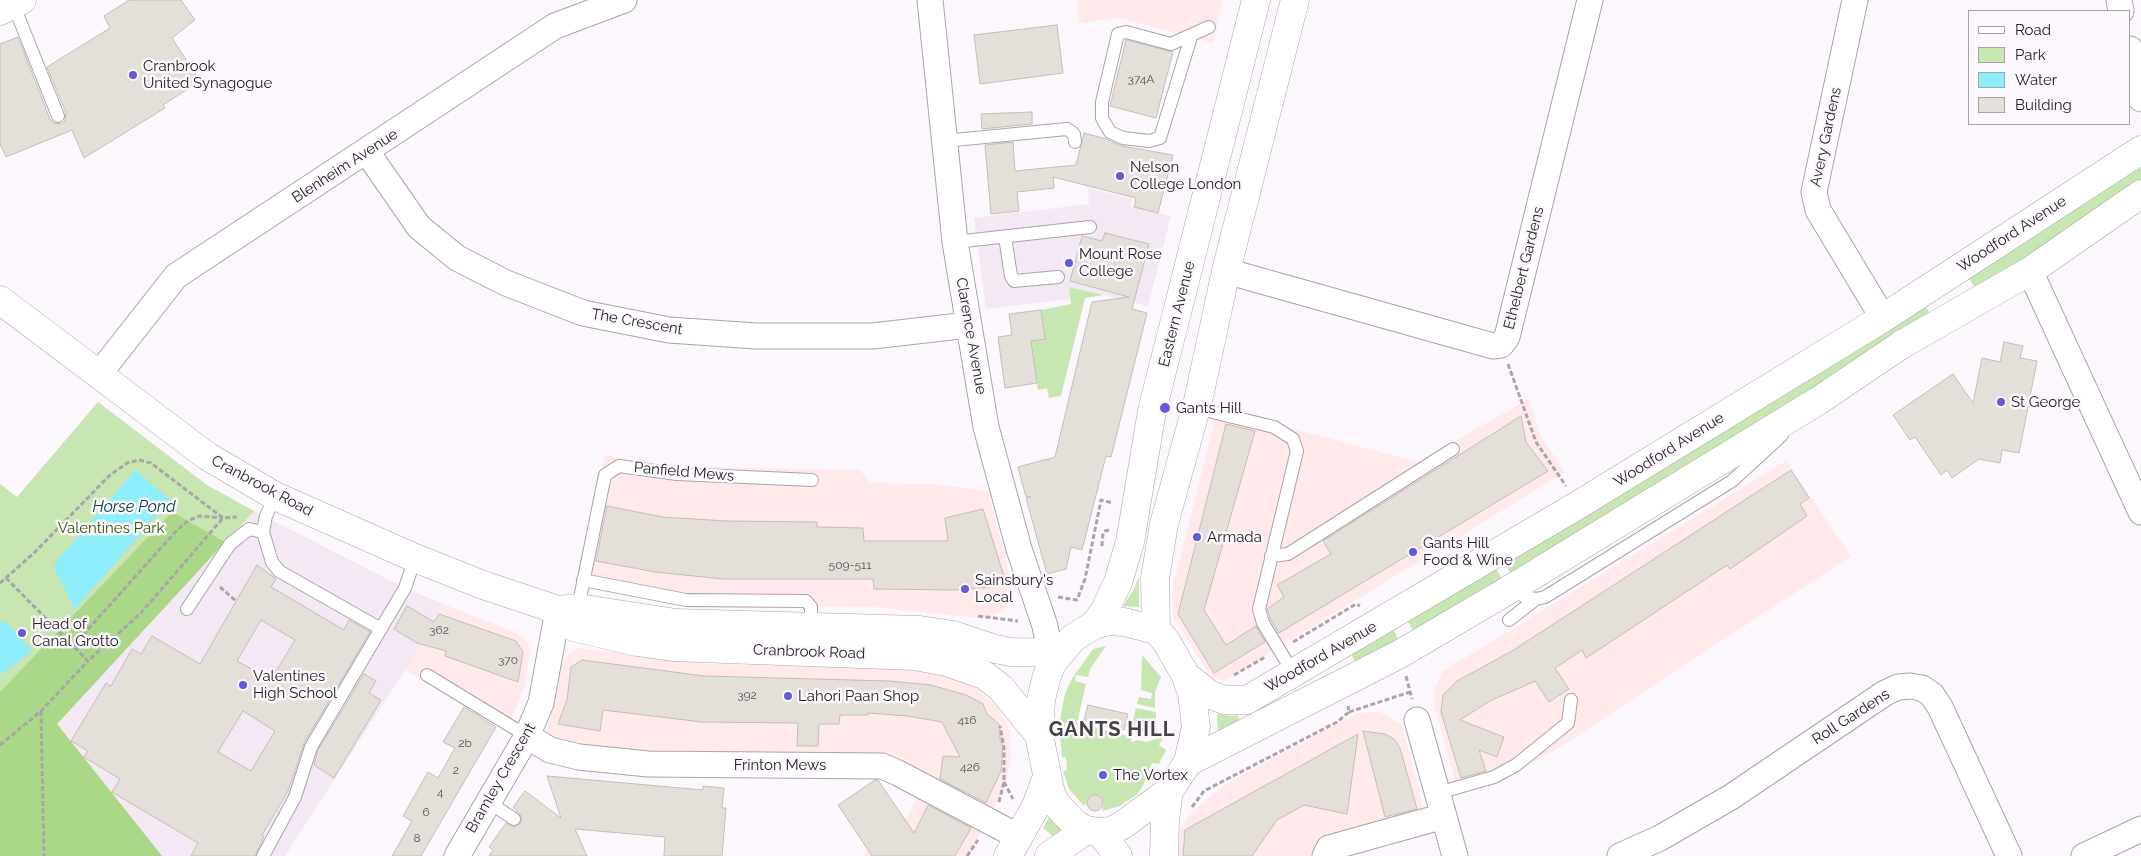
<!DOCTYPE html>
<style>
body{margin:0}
#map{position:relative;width:2141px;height:856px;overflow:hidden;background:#fcf7fd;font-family:Raleway,sans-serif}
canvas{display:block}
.legend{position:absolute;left:1968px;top:10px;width:162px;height:115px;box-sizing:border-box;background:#fcf7fd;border:1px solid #a6a3a7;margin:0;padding:6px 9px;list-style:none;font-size:15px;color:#262427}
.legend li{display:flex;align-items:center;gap:10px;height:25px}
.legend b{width:25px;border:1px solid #a6a3a7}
</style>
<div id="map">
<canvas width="2141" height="856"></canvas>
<ul class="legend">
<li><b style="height:6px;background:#fff"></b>Road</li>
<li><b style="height:14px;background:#c7e6b1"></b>Park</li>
<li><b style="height:14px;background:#8eeefc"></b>Water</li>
<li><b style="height:14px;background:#e4dfd9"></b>Building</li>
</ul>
</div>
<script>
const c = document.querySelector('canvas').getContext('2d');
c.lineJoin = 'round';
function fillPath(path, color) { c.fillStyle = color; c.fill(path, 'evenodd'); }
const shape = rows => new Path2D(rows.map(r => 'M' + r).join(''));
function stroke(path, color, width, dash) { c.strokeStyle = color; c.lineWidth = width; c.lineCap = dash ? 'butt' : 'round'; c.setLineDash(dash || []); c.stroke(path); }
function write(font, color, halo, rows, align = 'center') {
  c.font = font + ' Raleway,sans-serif'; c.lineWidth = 5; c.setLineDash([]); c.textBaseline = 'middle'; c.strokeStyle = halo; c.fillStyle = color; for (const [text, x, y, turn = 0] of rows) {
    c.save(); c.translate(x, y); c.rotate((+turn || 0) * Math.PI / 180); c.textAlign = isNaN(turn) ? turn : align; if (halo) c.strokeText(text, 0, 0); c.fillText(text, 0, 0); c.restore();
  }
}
fillPath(shape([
 [1077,0,1223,0,1213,43,1120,18,1079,23],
 [1529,399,1540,435,1565,472,1224,681,1213,677,1205,668,1173,616,1172,590,1218,409,1418,462],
 [605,455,662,466,860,470,870,483,934,484,988,491,1013,587,1012,599,1004,610,991,616,977,618,873,607,789,606,644,597,575,582],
 [1786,461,1851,556,1568,742,1495,784,1458,792,1434,704,1435,688,1442,672],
 [443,604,517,633,528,642,530,651,525,684,508,728,405,670],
 [578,648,705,664,889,668,934,673,955,679,977,689,998,707,1010,732,1011,761,1005,786,969,856,863,856,907,817,919,793,884,774,534,753,548,726,557,697,561,665,568,655],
 [1380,712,1402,725,1427,823,1338,856,1175,856,1175,839,1189,816,1221,787,1357,713]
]), '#ffe9eb');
fillPath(shape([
 [1088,188,1132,199,1130,206,1171,216,1148,306,1069,287,1071,299,986,309,974,218,1089,204],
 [254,511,405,588,443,604,405,670,285,856,162,856,57,724]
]), '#f3e8f4');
fillPath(shape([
 [2141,164,2141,187,1977,291,1968,277],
 [1069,287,1104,295,1085,298,1061,396,1049,398,1047,388,1038,390,1031,341,1045,339,1041,310,1071,304],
 [1925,306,1934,319,1512,576,1504,561],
 [98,402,207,485,254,511,57,724,162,856,0,856,0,484,17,497],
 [1495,566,1503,581,1415,634,1406,618],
 [1139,576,1139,607,1123,606,1134,589],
 [1393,629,1399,641,1356,663,1351,654],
 [1106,646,1090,669,1088,677,1076,675,1075,681,1086,684,1077,723,1129,736,1136,708,1156,712,1156,726,1137,733,1133,732,1131,742,1138,740,1147,742,1164,736,1159,745,1166,750,1159,764,1152,763,1142,788,1136,795,1120,806,1102,811,1104,803,1100,796,1092,795,1084,806,1069,789,1063,771,1067,770,1066,757,1062,757,1059,724,1065,694,1071,680,1093,649],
 [1142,655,1161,677,1155,692,1155,708,1137,704,1139,697,1151,699,1152,693,1141,690],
 [1217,714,1232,716,1238,715,1240,723,1218,735],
 [1052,812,1074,835,1059,841,1043,828]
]), '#c7e6b1');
fillPath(shape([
 [172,512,225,542,57,724,162,856,0,856,0,692]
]), '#aad788');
fillPath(shape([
 [135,470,170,500,75,609,53,566],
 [0,622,7,623,32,651,0,675]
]), '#8eeefc');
const building = shape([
 [129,0,181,0,195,20,172,38,200,81,163,105,165,108,84,158,72,130,6,157,0,144,0,44,18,37,50,119,53,123,61,124,65,121,66,113,47,67,110,28,104,16,129,0],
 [1057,25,1063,73,980,84,974,35,1057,25],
 [1126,40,1173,52,1156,118,1110,106,1126,40],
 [1032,112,1032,124,982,129,981,114,1032,112],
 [1084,133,1106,139,1122,146,1173,155,1158,213,1134,207,1136,198,1053,177,1054,188,1017,192,1019,211,991,214,985,145,1013,142,1015,171,1076,165,1084,133],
 [1105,233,1149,244,1132,309,1147,313,1111,457,1106,456,1082,550,1071,547,1066,569,1047,574,1026,498,1031,497,1026,497,1018,467,1047,459,1048,461,1048,459,1055,457,1092,302,1129,297,1070,281,1082,236,1102,241,1105,233],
 [1041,310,1045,339,1031,341,1037,383,1005,388,998,337,1012,335,1009,314,1041,310],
 [2004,342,2023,346,2020,358,2037,361,2019,453,2002,450,2000,463,1979,459,1952,478,1947,470,1941,475,1915,437,1910,440,1893,415,1953,374,1973,403,1982,358,2000,362,2004,342],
 [1521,416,1526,442,1548,471,1279,633,1271,620,1267,609,1284,597,1277,585,1331,554,1323,541,1521,416],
 [1226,424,1255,431,1204,610,1226,645,1256,626,1265,642,1214,673,1178,614,1226,424],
 [1791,470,1809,498,1800,504,1807,516,1730,569,1727,565,1586,658,1582,650,1555,668,1569,689,1549,702,1535,681,1490,701,1460,720,1504,737,1497,757,1479,750,1486,771,1461,778,1441,712,1443,695,1457,681,1512,651,1791,470],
 [607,506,663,517,726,521,817,522,817,527,863,528,864,541,948,541,945,518,983,509,1007,586,955,590,874,589,873,579,723,579,655,572,596,561,607,506],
 [257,565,276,579,271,587,344,630,349,620,370,632,304,743,288,791,262,835,264,836,255,856,191,856,198,843,112,792,120,779,84,757,88,751,71,741,106,683,111,686,132,649,141,654,152,636,200,664,257,565],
 [261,620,295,640,271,680,237,661,261,620],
 [243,711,275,731,251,771,218,752,243,711],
 [407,606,434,622,439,614,516,641,523,652,518,682,445,656,446,651,417,643,394,629,407,606],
 [582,660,704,676,889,681,931,685,966,695,983,704,987,714,1000,725,1000,740,1003,746,1001,771,986,803,940,779,943,756,960,757,942,722,907,716,868,713,868,715,840,715,839,724,819,724,818,746,797,746,798,723,702,722,603,710,600,731,558,724,567,700,571,667,582,660],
 [364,674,376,681,369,693,381,700,334,778,314,765,318,750,364,674],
 [1088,705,1128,714,1124,730,1084,721,1088,705],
 [464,707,496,727,421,856,392,856,412,821,403,816,428,772,438,778,455,748,443,742,464,707],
 [1363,731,1385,734,1394,739,1400,748,1417,809,1385,817,1363,731],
 [1358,734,1347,814,1304,805,1277,820,1252,856,1183,856,1185,830,1358,734],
 [547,776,703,790,703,786,724,788,722,808,726,808,722,856,664,856,665,837,575,829,587,856,489,856,493,850,489,847,506,823,514,827,521,823,521,816,513,807,525,791,561,818,547,776],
 [875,780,878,780,914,833,928,805,971,828,955,856,872,856,838,805,875,780],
 '1087 803a8 8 0 1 1 16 0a8 8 0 1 1-16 0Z'
]);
fillPath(building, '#e4dfd9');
stroke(building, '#c2beb8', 1);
const service = shape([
 [14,6,58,116],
 [1191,37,1160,138,1149,141,1123,138,1110,132,1102,118,1102,102,1118,34,1126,32,1171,44,1209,27],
 [944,141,1067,129,1074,134,1075,142],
 [1005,237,1011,276,1014,281,1058,277],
 [955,242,1090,227],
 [1196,408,1274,427,1293,439,1297,451,1259,609,1263,623,1294,674],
 [275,496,266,516,263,532,272,562,279,571,381,629],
 [1271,556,1288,554,1453,449],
 [583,580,686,600,806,601,811,607,811,630],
 [1512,588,1525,597,1536,599,1545,597,1732,481,1782,435],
 [578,608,605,475,619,466,677,474,812,480],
 [187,609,230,544,249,529,263,532],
 [1509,620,1536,599],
 [427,675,527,736],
 [1438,793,1494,777,1516,765,1568,723,1571,700],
 [488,802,514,819],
 [263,856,295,797,311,747,405,588,415,558]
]);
const minor = shape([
 [930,0,955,242,986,427,1019,549,1045,626,1052,663],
 [1855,0,1814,192,1818,210,1883,318],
 [2119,0,2121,11],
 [2130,49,2141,99],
 [367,152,419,227,457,258,506,283,583,313,669,330,756,336,873,336,968,325],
 [1226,271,1493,346,1501,345,1507,337,1590,0],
 [2030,271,2141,512],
 [99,374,176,276,555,26,624,0],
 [1417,720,1455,856],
 [527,736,550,750,579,757,648,764,882,766,898,773,1019,837],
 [457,856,527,736,541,703,558,610],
 [1325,856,1329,848,1444,816],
 [1620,856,1660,838,1731,797,1885,693,1898,687,1910,686,1922,688,1932,695,1940,707,2009,856],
 [2084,856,2141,829]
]);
const secondary = shape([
 [0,11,22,0]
]);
const primary = shape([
 [0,300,207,456,275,496,415,558,483,585,558,610,578,608,676,623,920,630,953,635,995,649,1011,652,1058,653],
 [558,610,573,627,637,642,673,647,915,656,947,662,984,675,1001,688,1039,735],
 [1100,832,1118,856],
 [1164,856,1165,819,1169,791]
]);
const trunk = shape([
 [1108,621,1124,622,1156,630,1166,641,1186,676,1192,694,1196,727,1188,762,1169,791,1124,824,1112,831,1100,832,1086,830,1075,824,1057,805,1051,794,1039,735,1041,700,1046,679,1052,663,1073,638,1094,625,1108,621],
 [1094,625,1105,610,1118,582,1130,542,1152,411,1256,0],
 [1156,630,1155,578,1164,524,1198,401,1226,271,1295,0],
 [1186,676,1209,694,1224,700,1247,700,1578,505,1883,318,2141,150],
 [1188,762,1400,654,1512,588,1818,401,1901,345,2030,271,2141,194],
 [1008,856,1036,806,1047,777],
 [1049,856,1086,830]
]);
stroke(service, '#a9a4aa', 14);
stroke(minor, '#a9a4aa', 27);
stroke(secondary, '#a9a4aa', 29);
stroke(primary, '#a9a4aa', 29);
stroke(trunk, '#a9a4aa', 29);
stroke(shape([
 [1508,364,1536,442,1566,486],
 [1102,546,1103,533,1105,531,1109,530],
 [6,578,88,661,141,613,223,518],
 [0,583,33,554,109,476,127,463,139,460,151,463,223,518,237,517],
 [220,587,236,601],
 [1058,597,1077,600,1085,579,1101,500,1113,503],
 [978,616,1018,621],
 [1293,642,1356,604,1360,606],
 [73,646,177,530,188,521,199,516,223,518],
 [1234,675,1265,657],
 [1406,676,1412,699],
 [41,711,44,856],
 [1349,712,1410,692],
 [0,745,41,711,88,661],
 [1004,782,1013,799],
 [999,802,1004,782,1004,748,1000,726],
 [1192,807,1204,791,1337,722,1349,712,1348,706],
 [967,856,978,840]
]), '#a9a5aa', 3, [5, 2.5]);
stroke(service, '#fff', 12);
stroke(minor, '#fff', 25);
stroke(secondary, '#fff', 28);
stroke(primary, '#fff', 28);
stroke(trunk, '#fff', 28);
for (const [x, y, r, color] of [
 [133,75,5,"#645ad3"],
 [1120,176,5,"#645ad3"],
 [1069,263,5,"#645ad3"],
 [2001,402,5,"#645ad3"],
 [1165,408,6,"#645ad3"],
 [1197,537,5,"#645ad3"],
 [1413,552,5,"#645ad3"],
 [965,589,5,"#645ad3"],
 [22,633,5,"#645ad3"],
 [243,685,5,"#645ad3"],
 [788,696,5,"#645ad3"],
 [1103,775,5,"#645ad3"]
]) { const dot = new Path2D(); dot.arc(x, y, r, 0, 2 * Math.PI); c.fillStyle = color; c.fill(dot); stroke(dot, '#fcf7fd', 2); }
write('12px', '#565354', null, [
 ["374A",1141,79],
 ["509-511",850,565],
 ["362",439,630],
 ["370",508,660],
 ["392",747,695],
 ["416",967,720],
 ["2b",465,743],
 ["426",970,767],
 ["2",456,770],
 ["4",440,792],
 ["6",426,812],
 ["8",417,838]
]);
write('15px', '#262427', '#fcf7fd', [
 ["Cranbrook",143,66],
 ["United Synagogue",143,83],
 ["Nelson",1130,167],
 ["College London",1130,184],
 ["Mount Rose",1079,254],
 ["College",1079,271],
 ["St George",2011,402],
 ["Gants Hill",1176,408],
 ["Armada",1207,537],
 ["Gants Hill",1423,543],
 ["Food & Wine",1423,560],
 ["Sainsbury's",975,580],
 ["Local",975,597],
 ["Head of",32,624],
 ["Canal Grotto",32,641],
 ["Valentines",253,676],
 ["High School",253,693],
 ["Lahori Paan Shop",798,696],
 ["The Vortex",1113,775]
], 'left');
write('15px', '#262427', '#fcf7fd', [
 ["Avery Gardens",1826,137,-78],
 ["Blenheim Avenue",345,166,-33],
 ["Woodford Avenue",2012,234,-33],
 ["Ethelbert Gardens",1524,268,-76],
 ["Eastern Avenue",1177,314,-76],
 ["The Crescent",637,322,10],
 ["Clarence Avenue",971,336,80],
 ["Woodford Avenue",1669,450,-32],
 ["Panfield Mews",684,472,5],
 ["Cranbrook Road",262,486,28],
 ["Cranbrook Road",809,652,2],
 ["Woodford Avenue",1321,657,-30],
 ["Roll Gardens",1851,717,-33],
 ["Frinton Mews",780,765],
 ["Bramley Crescent",501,778,-60]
]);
write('15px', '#305700', '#fcf7fd', [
 ["Valentines Park",111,528]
]);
write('italic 16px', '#04434a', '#fcf7fd', [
 ["Horse Pond",134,507]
]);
c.letterSpacing = '1px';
write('bold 20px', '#454146', '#fcf7fd', [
 ["GANTS HILL",1112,730]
]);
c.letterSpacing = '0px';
</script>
